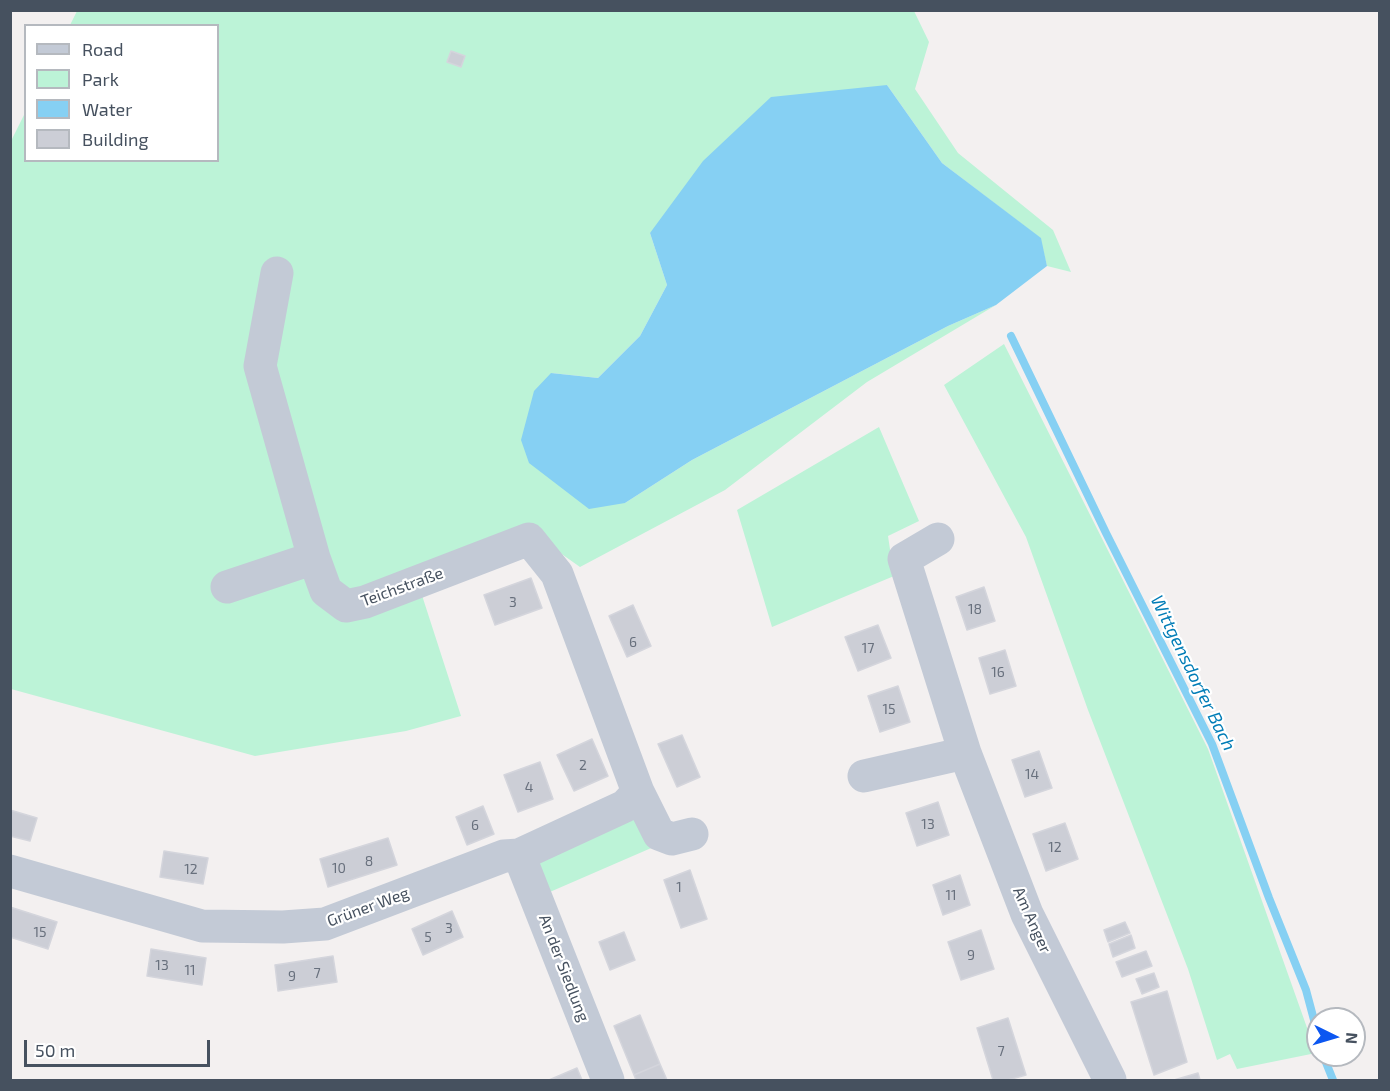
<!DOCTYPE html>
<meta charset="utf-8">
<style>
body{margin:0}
#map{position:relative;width:1390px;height:1091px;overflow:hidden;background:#f3f0f0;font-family:"Exo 2",sans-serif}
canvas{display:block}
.frame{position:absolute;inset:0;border:12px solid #46515f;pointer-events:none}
.legend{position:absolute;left:24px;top:24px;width:195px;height:138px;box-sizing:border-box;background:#fff;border:2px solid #b5b9bf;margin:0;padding:8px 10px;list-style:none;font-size:18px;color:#46515f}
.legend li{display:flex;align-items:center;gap:12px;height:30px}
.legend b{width:30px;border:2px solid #b5b9bf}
.north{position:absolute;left:1306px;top:1007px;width:60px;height:60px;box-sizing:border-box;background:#fff;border:2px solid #b5b9bf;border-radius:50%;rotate:95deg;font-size:16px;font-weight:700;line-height:24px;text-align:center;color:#46515f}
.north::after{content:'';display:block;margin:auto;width:21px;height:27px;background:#0c57f1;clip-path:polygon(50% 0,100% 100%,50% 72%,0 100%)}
.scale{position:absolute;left:24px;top:1040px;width:186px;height:27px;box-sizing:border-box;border:3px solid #46515f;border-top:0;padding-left:8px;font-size:18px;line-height:21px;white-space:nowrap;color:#46515f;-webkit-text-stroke:4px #fff;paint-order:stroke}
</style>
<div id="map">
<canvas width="1390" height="1091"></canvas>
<div class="frame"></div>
<ul class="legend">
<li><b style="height:8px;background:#c3cad6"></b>Road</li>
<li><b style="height:16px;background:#bcf3d7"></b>Park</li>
<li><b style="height:16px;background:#86d0f3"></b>Water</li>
<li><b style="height:16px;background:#ccced6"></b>Building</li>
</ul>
<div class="north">N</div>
<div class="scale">50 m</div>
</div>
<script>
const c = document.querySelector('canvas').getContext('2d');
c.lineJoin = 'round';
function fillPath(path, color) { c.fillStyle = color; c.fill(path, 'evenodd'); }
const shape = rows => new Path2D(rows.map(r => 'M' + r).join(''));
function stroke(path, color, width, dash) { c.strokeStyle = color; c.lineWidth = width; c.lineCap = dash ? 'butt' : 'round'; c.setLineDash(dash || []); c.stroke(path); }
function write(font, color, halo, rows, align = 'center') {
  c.font = font + ' "Exo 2",sans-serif'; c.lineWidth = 4.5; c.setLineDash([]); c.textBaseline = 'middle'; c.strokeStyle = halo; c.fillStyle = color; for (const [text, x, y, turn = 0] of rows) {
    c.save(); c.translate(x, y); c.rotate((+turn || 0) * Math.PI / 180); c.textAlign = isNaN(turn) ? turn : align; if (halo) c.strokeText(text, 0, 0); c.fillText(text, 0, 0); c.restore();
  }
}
fillPath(shape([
 [77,11,914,11,929,42,915,89,958,153,1053,230,1071,272,1047,266,1040,238,942,163,887,85,650,233,667,285,640,336,598,378,551,373,625,503,692,460,948,326,996,305,867,382,725,490,580,567,532,533,418,583,461,716,406,731,255,756,11,689,10,143,25,113,26,160,218,160,218,26,70,25],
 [1004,344,1208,749,1316,1053,1237,1069,1230,1054,1217,1060,1188,969,1088,710,1026,537,944,385],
 [879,427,919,521,888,536,894,576,772,627,737,510],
 [625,806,672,839,536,898,519,855]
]), '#bcf3d7');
fillPath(shape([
 [887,85,942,163,1041,238,1047,266,996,305,948,326,692,460,625,503,589,509,529,463,521,440,534,391,551,373,598,378,640,336,667,285,650,233,703,161,771,97]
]), '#86d0f3');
stroke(shape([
 [1011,336,1106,533,1212,744,1269,898,1306,990,1318,1035],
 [1323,1055,1333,1080]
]), '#86d0f3', 8);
const building = shape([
 [451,51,465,56,461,67,447,62,451,51],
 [531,578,542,608,495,625,484,595,531,578],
 [984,587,995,621,967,630,956,597,984,587],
 [633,605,651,646,627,657,609,616,633,605],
 [878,625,891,658,858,671,845,637,878,625],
 [1005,650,1016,686,990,694,979,658,1005,650],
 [898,686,910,722,880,732,868,696,898,686],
 [682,735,700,777,677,787,658,744,682,735],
 [592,739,608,776,574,791,557,755,592,739],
 [1039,751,1052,788,1025,797,1012,760,1039,751],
 [540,762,553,799,518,812,504,775,540,762],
 [938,802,949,835,917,846,906,813,938,802],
 [483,806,494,834,467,845,456,817,483,806],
 [10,810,37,818,30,841,10,836,10,810],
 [1065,823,1078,859,1046,871,1033,834,1065,823],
 [388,838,397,865,328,887,320,859,388,838],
 [164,851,208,858,203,884,160,877,164,851],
 [690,870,707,919,681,928,664,880,690,870],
 [960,875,970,905,943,915,933,885,960,875],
 [10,907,57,922,48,949,10,937,10,907],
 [452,911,463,937,423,955,412,929,452,911],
 [1125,922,1130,933,1108,942,1104,930,1125,922],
 [981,930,994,969,961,980,948,942,981,930],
 [624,932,635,960,610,970,599,942,624,932],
 [1131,935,1135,948,1113,957,1109,944,1131,935],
 [151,949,206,958,202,985,147,976,151,949],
 [1146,951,1152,966,1122,977,1116,962,1146,951],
 [333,956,337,982,278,991,275,965,333,956],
 [1154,973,1159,987,1142,994,1136,979,1154,973],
 [1167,991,1187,1062,1154,1075,1131,1002,1167,991],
 [640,1015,660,1064,634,1075,614,1026,640,1015],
 [1008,1018,1026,1075,1008,1080,993,1080,977,1028,1008,1018],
 [660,1064,667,1080,636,1080,634,1075,660,1064],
 [577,1068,582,1080,549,1080,577,1068],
 [1198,1073,1200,1080,1174,1080,1198,1073]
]);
fillPath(building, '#ccced6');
stroke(building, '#d4d5dc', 1.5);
stroke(shape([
 [277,273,260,366,314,558,326,591,346,606,365,602,529,539,557,574,638,792,659,834,672,839,692,834],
 [938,539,904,559,965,753,1027,914,1110,1080],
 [227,587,314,558],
 [864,776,965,753],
 [519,855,608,1080],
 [10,871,202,926,283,927,325,924,504,856,519,855,625,806,638,792]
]), '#c3cad6', 33);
write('14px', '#68707d', null, [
 ["3",513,602],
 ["18",975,609],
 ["6",633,642],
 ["17",868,648],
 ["16",998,672],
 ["15",889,709],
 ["2",583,765],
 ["14",1032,774],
 ["4",529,787],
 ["13",928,824],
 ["6",475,825],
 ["12",1055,847],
 ["8",369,861],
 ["10",339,868],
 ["12",191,869],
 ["1",679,887],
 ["11",951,895],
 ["3",449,928],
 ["15",40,932],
 ["5",428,937],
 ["9",971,955],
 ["13",162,965],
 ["11",190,970],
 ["7",317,973],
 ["9",292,976],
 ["7",1001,1051]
]);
write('16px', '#46515f', '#fff', [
 ["Teichstraße",402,587,-20],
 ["Grüner Weg",368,907,-20],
 ["Am Anger",1032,920,66],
 ["An der Siedlung",564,968,69]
]);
write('italic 18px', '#027db7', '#fff', [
 ["Wittgensdorfer Bach",1193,673,64]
]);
</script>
